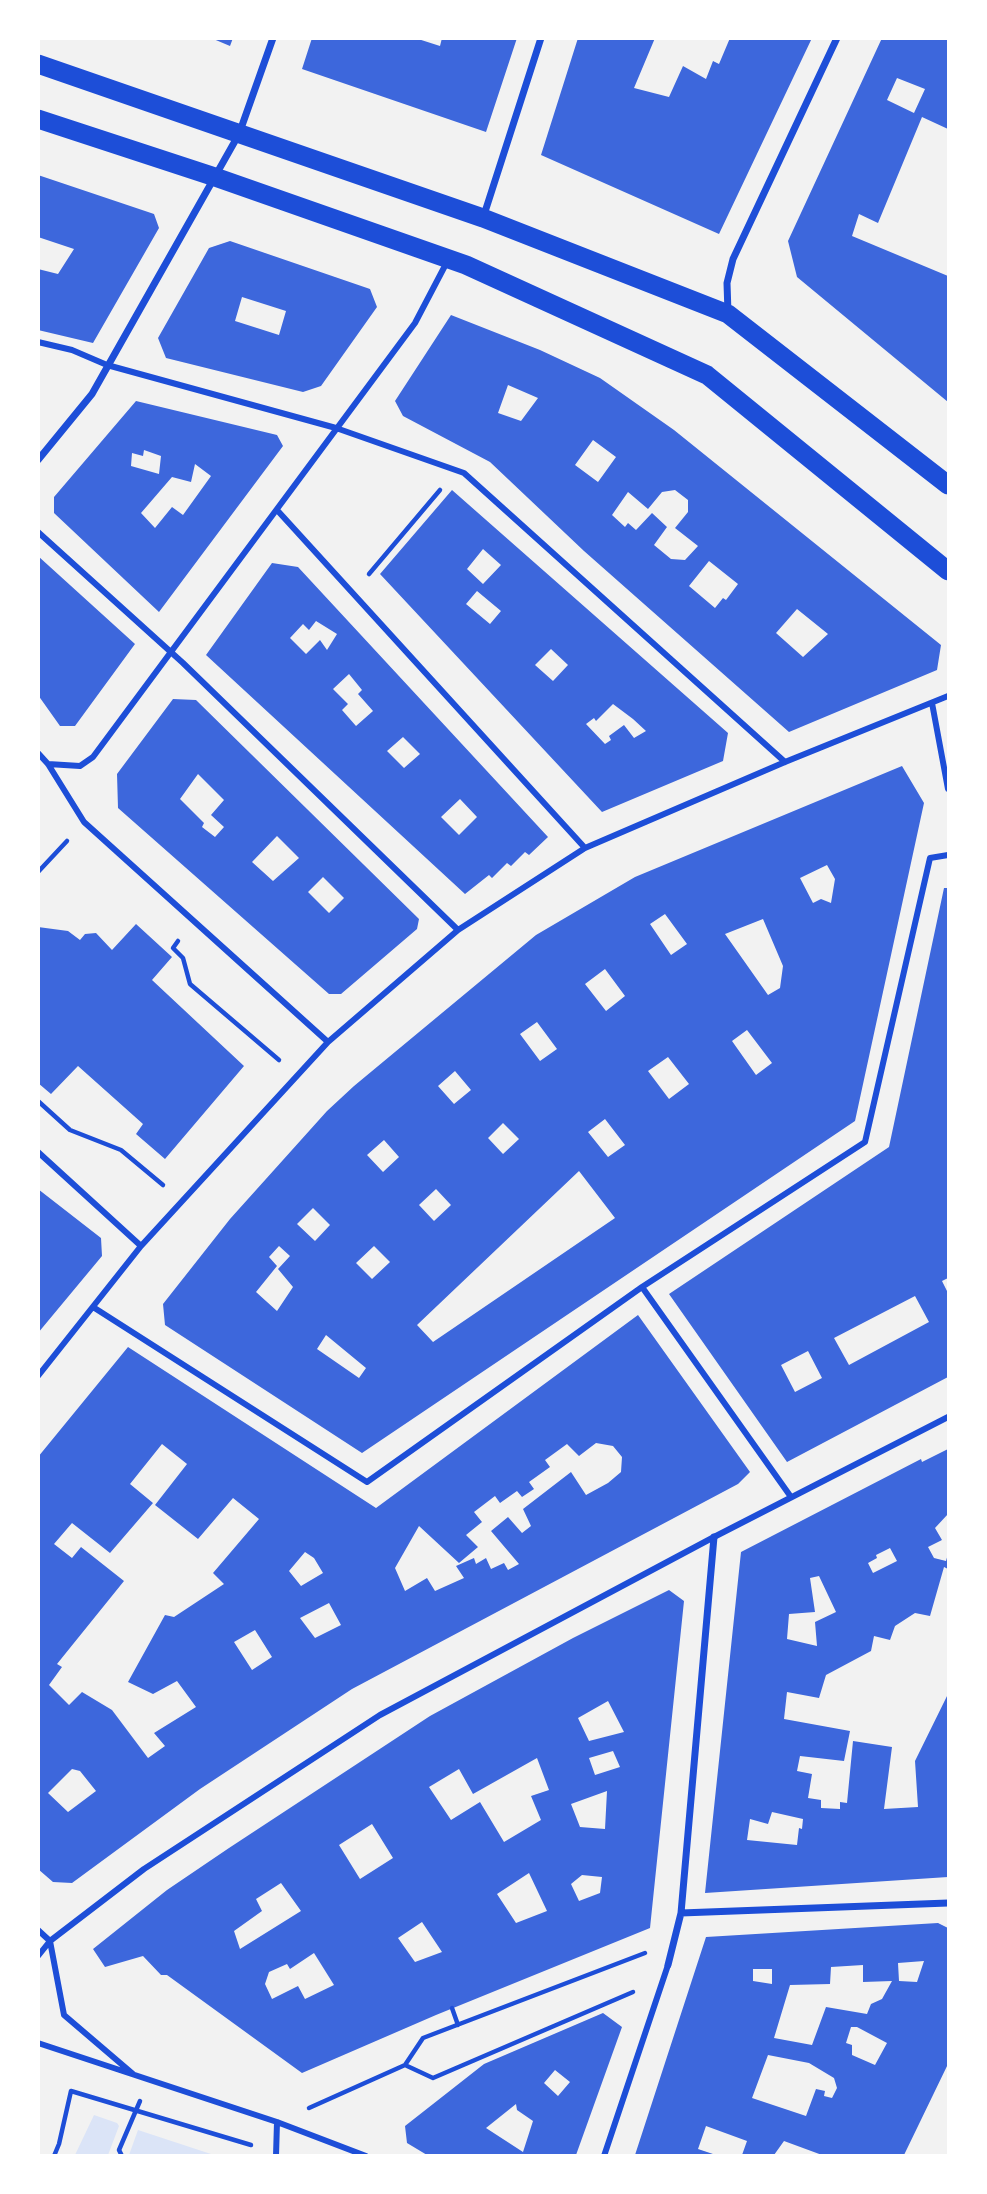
<!DOCTYPE html>
<style>
body{margin:0}
#map{position:relative;width:987px;height:2194px;overflow:hidden;background:#f2f2f2;font-family:"Exo 2",sans-serif}
canvas{display:block}
.frame{position:absolute;inset:0;border:40px solid #fff;pointer-events:none}
</style>
<div id="map">
<canvas width="987" height="2194"></canvas>
<div class="frame"></div>
</div>
<script>
const c = document.querySelector('canvas').getContext('2d');
c.lineJoin = 'round';
function fillPath(path, color) { c.fillStyle = color; c.fill(path, 'evenodd'); }
const shape = rows => new Path2D(rows.map(r => 'M' + r).join(''));
function stroke(path, color, width, dash) { c.strokeStyle = color; c.lineWidth = width; c.lineCap = dash ? 'butt' : 'round'; c.setLineDash(dash || []); c.stroke(path); }
fillPath(shape([
 [94,2115,117,2123,119,2126,108,2155,75,2155],
 [138,2130,214,2155,129,2155]
]), '#dbe4f7');
fillPath(shape([
 [211,38,233,38,230,46],
 [312,38,415,38,440,46,442,38,517,38,486,132,302,69],
 [578,38,655,38,634,88,669,97,683,66,706,79,713,61,719,64,730,38,812,38,719,234,541,155],
 [882,38,948,38,948,129,922,117,878,223,859,214,852,236,948,276,948,402,797,277,788,241],
 [897,78,925,89,914,113,887,100],
 [38,175,154,214,159,228,93,343,38,330,38,269,58,274,74,249,38,237],
 [230,241,370,289,377,307,321,386,303,392,166,358,158,338,209,248],
 [242,297,286,311,279,335,235,321],
 [451,315,540,350,600,378,674,430,941,645,937,670,789,732,584,551,490,462,403,416,395,401],
 [508,385,538,398,521,421,498,413],
 [593,440,616,457,598,482,575,465],
 [675,490,688,500,688,512,675,528,698,546,685,560,671,559,654,545,667,527,652,513,636,530,628,523,625,527,612,515,628,492,648,509,662,492],
 [709,561,738,584,726,600,723,598,715,608,689,586],
 [797,609,828,634,803,657,776,633],
 [136,401,277,435,283,446,159,612,54,513,54,497],
 [144,450,161,456,159,474,131,466,132,453,143,456],
 [195,464,211,476,183,515,172,507,155,528,141,513,172,477,191,482],
 [452,490,728,733,723,761,602,812,380,574],
 [483,549,501,565,483,584,467,569],
 [477,591,501,611,490,624,466,604],
 [551,649,568,665,553,681,535,665],
 [613,704,633,719,646,731,634,738,624,725,609,736,611,740,605,744,586,724,594,718,596,721],
 [38,556,135,644,75,726,60,726,38,695],
 [272,563,298,567,548,837,529,855,525,852,511,866,507,863,492,878,489,875,465,894,206,655],
 [316,621,337,634,327,650,320,640,306,654,290,638,303,624,309,630],
 [349,674,362,690,358,694,373,711,356,726,342,710,348,704,333,689],
 [403,737,420,754,404,768,387,751],
 [460,799,477,817,459,835,441,817],
 [173,699,196,700,419,919,417,929,341,994,329,994,118,808,117,774],
 [198,774,224,800,211,815,224,827,215,837,202,827,204,823,180,799],
 [277,836,299,858,273,881,252,862],
 [323,877,344,898,329,913,308,892],
 [902,766,924,803,855,1121,362,1453,165,1325,163,1304,230,1219,327,1111,354,1086,536,935,635,877],
 [827,865,835,879,831,903,821,899,813,903,800,878],
 [665,914,687,944,671,955,650,924],
 [763,919,783,966,780,988,768,995,725,934],
 [605,969,625,996,606,1011,585,984],
 [537,1022,557,1049,540,1061,520,1034],
 [747,1030,772,1063,756,1075,732,1041],
 [668,1057,689,1084,669,1099,648,1071],
 [455,1071,471,1090,454,1104,438,1086],
 [605,1119,625,1145,608,1157,588,1132],
 [503,1123,519,1139,503,1154,488,1138],
 [384,1140,399,1157,383,1172,367,1155],
 [579,1171,615,1218,433,1342,417,1325],
 [436,1189,451,1205,434,1221,419,1205],
 [313,1208,330,1225,315,1241,297,1224],
 [279,1246,290,1256,278,1269,293,1287,277,1311,256,1292,277,1266,269,1257],
 [374,1246,390,1262,372,1279,356,1263],
 [326,1335,366,1368,359,1378,317,1349],
 [944,888,948,888,948,1278,942,1281,948,1293,948,1377,787,1462,669,1294,889,1147],
 [915,1296,929,1322,849,1365,834,1338],
 [808,1351,822,1378,795,1392,781,1365],
 [136,924,172,957,152,980,244,1066,165,1159,136,1134,143,1124,78,1066,51,1094,38,1083,38,927,68,931,80,940,85,934,96,933,112,950],
 [38,1189,101,1238,102,1256,38,1333],
 [638,1315,750,1472,738,1484,352,1689,200,1789,72,1883,53,1882,38,1869,38,1457,128,1347,376,1508],
 [596,1443,613,1446,622,1457,621,1472,608,1483,586,1495,571,1472,523,1509,531,1526,522,1533,508,1517,491,1531,519,1564,508,1570,504,1563,491,1569,486,1558,476,1564,474,1558,456,1566,464,1578,435,1591,427,1578,405,1591,395,1568,419,1526,459,1563,478,1547,466,1535,482,1522,474,1512,495,1496,500,1503,517,1491,522,1497,534,1489,529,1482,550,1467,545,1460,567,1444,579,1456],
 [162,1444,187,1464,155,1505,198,1539,233,1498,259,1519,213,1573,224,1584,174,1617,165,1615,128,1682,153,1694,177,1681,196,1707,154,1733,165,1746,148,1758,112,1710,82,1692,69,1705,49,1685,62,1667,57,1664,124,1581,81,1547,72,1558,54,1544,72,1523,110,1553,153,1503,130,1484],
 [305,1552,314,1558,323,1573,301,1586,289,1571],
 [329,1603,341,1625,315,1638,300,1618],
 [255,1630,272,1657,252,1670,234,1642],
 [72,1769,80,1771,96,1791,68,1812,48,1793],
 [948,1449,948,1514,935,1528,942,1540,928,1547,934,1558,946,1561,948,1554,948,1569,944,1567,930,1616,915,1613,895,1626,890,1640,874,1636,871,1651,826,1675,819,1698,787,1692,784,1719,850,1731,844,1761,800,1756,797,1771,812,1774,808,1798,821,1800,821,1808,840,1809,840,1802,847,1803,853,1741,892,1747,884,1809,918,1807,915,1761,948,1694,948,1877,705,1893,741,1552,921,1459,922,1462],
 [890,1548,897,1561,873,1573,868,1563,877,1558,876,1555],
 [819,1576,836,1612,815,1622,817,1646,787,1639,789,1614,815,1612,810,1578],
 [772,1812,803,1819,802,1829,799,1828,797,1845,747,1840,750,1819,768,1824],
 [669,1590,684,1601,650,1928,436,2015,302,2073,167,1975,161,1975,143,1956,105,1967,93,1949,167,1890,229,1848,430,1716,573,1638],
 [608,1701,624,1732,589,1741,578,1718],
 [613,1751,620,1767,595,1775,589,1758],
 [537,1758,549,1790,531,1796,541,1820,504,1842,480,1802,451,1820,429,1787,459,1769,473,1794],
 [607,1791,605,1829,580,1827,571,1804],
 [372,1824,393,1858,360,1879,339,1845],
 [529,1873,547,1911,516,1923,497,1894],
 [582,1875,602,1877,600,1893,579,1901,571,1884],
 [281,1883,301,1911,240,1949,234,1931,262,1911,256,1899],
 [422,1922,442,1952,415,1962,398,1938],
 [314,1953,334,1985,305,1999,298,1986,272,1999,265,1984,269,1972,287,1964,290,1969],
 [938,1923,948,1928,948,2064,904,2155,822,2155,784,2141,774,2155,742,2155,747,2141,706,2126,698,2149,716,2155,635,2155,706,1937],
 [924,1961,917,1982,899,1981,898,1963],
 [863,1965,863,1982,892,1981,882,1999,871,2004,867,2014,826,2007,812,2045,774,2038,790,1985,830,1984,831,1967],
 [753,1969,772,1969,772,1984,753,1981],
 [851,2027,857,2027,887,2043,875,2065,852,2055,852,2045,846,2043],
 [768,2055,809,2063,834,2078,837,2088,832,2098,824,2096,825,2091,816,2089,806,2116,752,2098],
 [603,2013,622,2027,576,2155,427,2155,407,2143,405,2126,484,2064],
 [555,2070,570,2082,558,2096,544,2083],
 [516,2104,517,2110,533,2121,523,2152,486,2128]
]), '#3d67dc');
stroke(shape([
 [369,574,440,490],
 [38,872,67,841],
 [178,941,173,948,183,958,190,984,279,1060],
 [38,1101,70,1130,121,1150,163,1185],
 [452,2008,458,2025],
 [405,2065,433,2078,633,1992],
 [309,2108,405,2065,423,2038,645,1953],
 [54,2156,59,2144,71,2091,251,2145],
 [122,2156,119,2150,140,2101]
]), '#1d4ed8', 4.5);
stroke(shape([
 [38,342,72,350,107,365,336,428,464,473,785,762],
 [277,510,585,848],
 [38,532,183,663,458,930],
 [932,703,948,789],
 [38,753,48,764,84,822,328,1042],
 [48,764,80,766,93,757,415,323,448,260],
 [38,1152,141,1246],
 [642,1287,791,1497],
 [93,1307,367,1482,642,1287,865,1142,930,858,948,855],
 [38,1376,141,1246,328,1042,458,930,585,848,785,762,948,696],
 [38,1930,50,1941],
 [50,1941,64,2015,133,2074],
 [38,1956,50,1941,144,1869,380,1715,714,1537,948,1417],
 [38,2043,277,2122,366,2156],
 [276,2156,277,2122],
 [604,2156,668,1965]
]), '#1d4ed8', 6);
stroke(shape([
 [483,218,541,38],
 [728,313,727,283,733,259,837,38],
 [38,460,92,394,239,134,273,38],
 [681,1913,948,1903],
 [668,1965,681,1913,714,1537]
]), '#1d4ed8', 7);
stroke(shape([
 [38,64,483,218,728,314,948,485],
 [38,119,215,177,466,265,707,375,948,571]
]), '#1d4ed8', 19);
</script>
